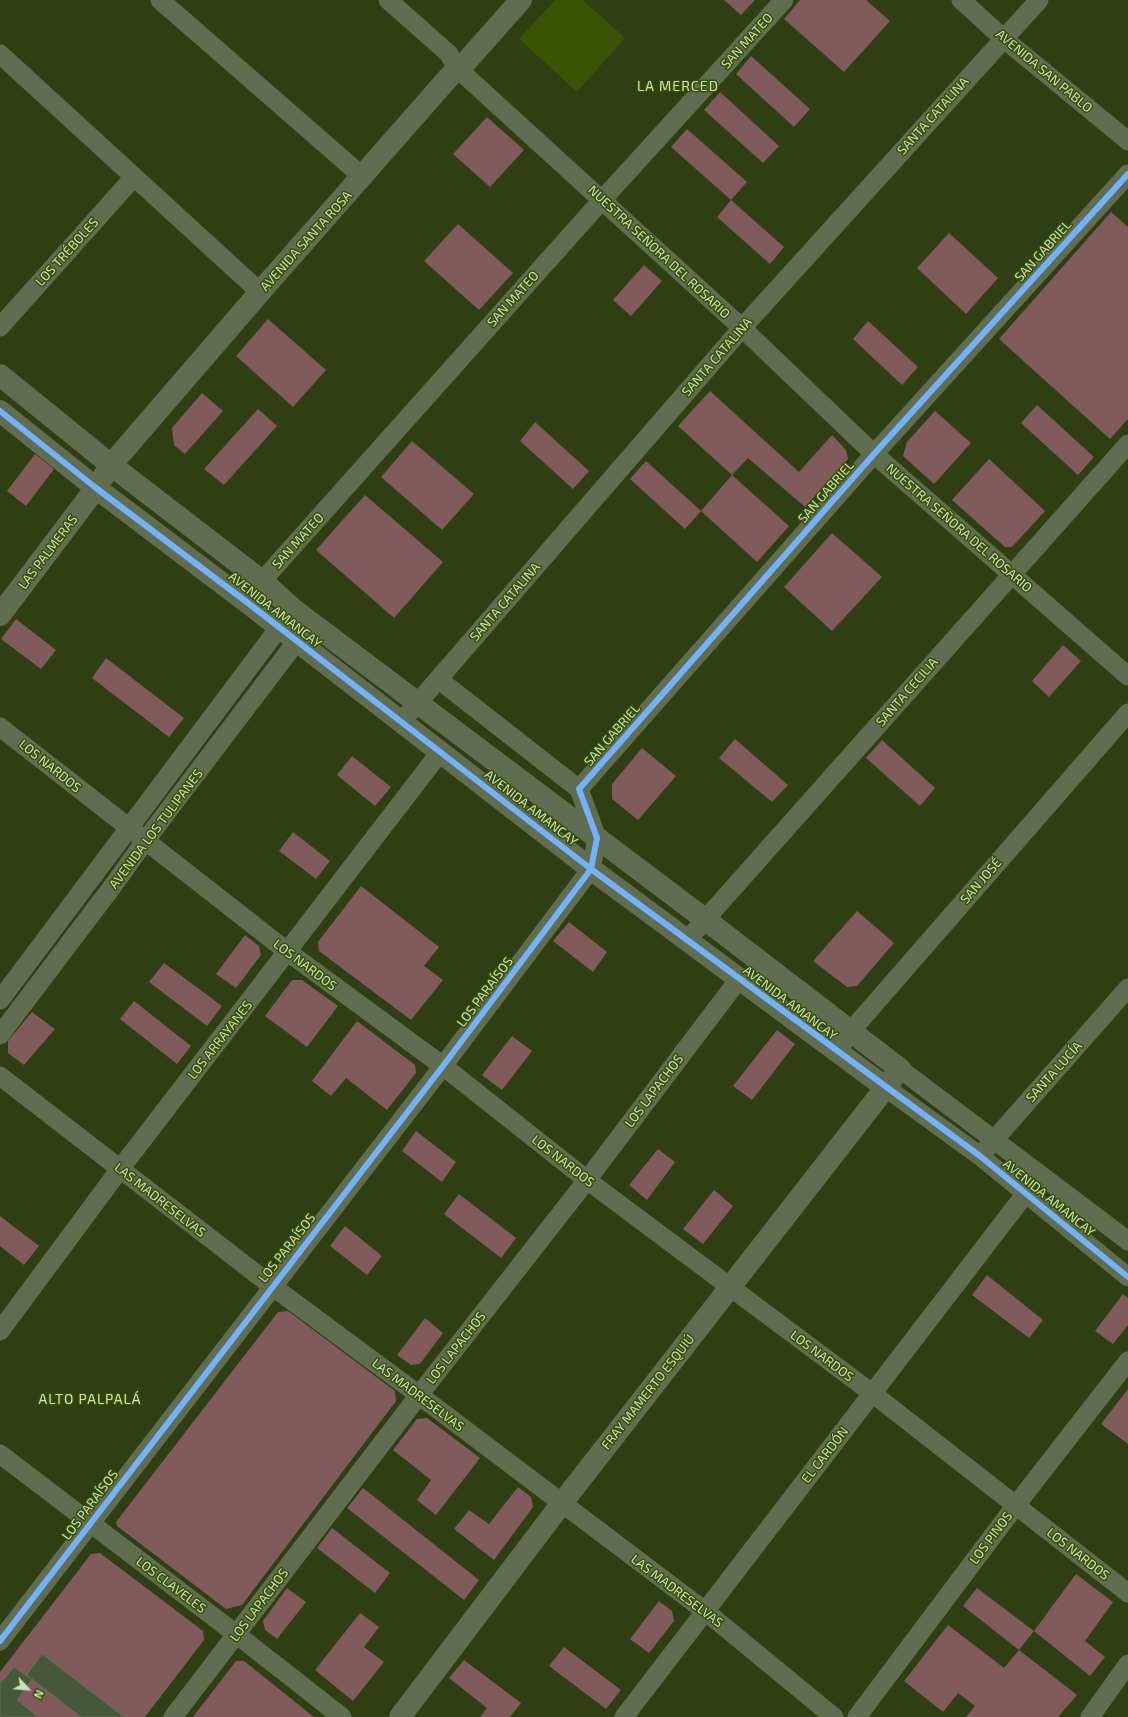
<!DOCTYPE html>
<meta charset="utf-8">
<style>
body{margin:0}
#map{position:relative;width:1128px;height:1717px;overflow:hidden;background:#2f3e13;font-family:"Exo 2",sans-serif}
canvas{display:block}
.north{position:absolute;left:8px;top:1669px;width:40px;height:40px;-webkit-text-stroke:3px #345001;paint-order:stroke;rotate:116deg;font-size:11px;font-weight:700;line-height:16px;text-align:center;color:#cee0bc}
.north::after{content:'';display:block;margin:auto;width:14px;height:18px;background:#cee0bc;clip-path:polygon(50% 0,100% 100%,50% 72%,0 100%)}
</style>
<div id="map">
<canvas width="1128" height="1717"></canvas>
<div class="north">N</div>
</div>
<script>
const c = document.querySelector('canvas').getContext('2d');
c.lineJoin = 'round';
function fillPath(path, color) { c.fillStyle = color; c.fill(path, 'evenodd'); }
const shape = rows => new Path2D(rows.map(r => 'M' + r).join(''));
function stroke(path, color, width, dash) { c.strokeStyle = color; c.lineWidth = width; c.lineCap = dash ? 'butt' : 'round'; c.setLineDash(dash || []); c.stroke(path); }
function write(font, color, halo, rows, align = 'center') {
  c.font = font + ' "Exo 2",sans-serif'; c.lineWidth = 3; c.setLineDash([]); c.textBaseline = 'middle'; c.strokeStyle = halo; c.fillStyle = color; for (const [text, x, y, turn = 0] of rows) {
    c.save(); c.translate(x, y); c.rotate((+turn || 0) * Math.PI / 180); c.textAlign = isNaN(turn) ? turn : align; if (halo) c.strokeText(text, 0, 0); c.fillText(text, 0, 0); c.restore();
  }
}
fillPath(shape([
 [555,0,583,0,625,38,577,92,519,39]
]), '#395503');
fillPath(shape([
 [724,0,755,0,741,15],
 [800,0,866,0,890,21,844,72,784,19],
 [751,56,810,109,794,127,736,74],
 [720,92,779,146,763,163,704,110],
 [487,117,524,150,490,187,453,154],
 [687,129,747,182,731,200,784,247,770,264,717,217,731,200,671,147],
 [1111,212,1128,227,1128,419,1110,439,999,339],
 [458,224,513,273,479,310,424,261],
 [949,233,998,278,966,314,917,268],
 [644,265,662,281,631,316,613,300],
 [268,319,326,370,293,407,236,356],
 [868,321,918,367,902,385,853,339],
 [710,391,799,472,832,435,846,450,848,459,805,507,748,458,732,475,789,526,757,562,701,511,685,529,630,479,646,461,701,511,732,475,678,426],
 [202,393,223,411,185,454,174,445,172,428],
 [1037,405,1094,457,1078,475,1021,423],
 [258,409,277,426,224,485,204,469],
 [935,411,971,443,934,484,903,456,907,442],
 [535,422,589,471,573,489,520,441],
 [412,441,474,494,442,530,381,477],
 [35,454,54,469,26,506,7,491],
 [989,459,1045,511,1012,547,1005,547,952,500],
 [365,495,443,562,394,618,316,550],
 [832,533,882,577,832,631,784,587],
 [16,619,56,650,41,669,1,639],
 [1063,645,1081,661,1049,697,1032,681],
 [106,658,184,718,169,737,92,678],
 [735,739,788,785,772,802,719,758],
 [882,740,935,788,920,806,866,758],
 [642,748,676,776,638,820,612,799,612,784],
 [352,756,391,787,375,806,337,775],
 [293,832,330,861,316,879,279,851],
 [361,886,439,947,424,966,443,980,411,1020,319,951,318,942],
 [857,911,894,943,857,986,847,987,813,961],
 [569,922,607,952,593,972,553,941],
 [245,935,259,946,261,955,236,988,216,974],
 [164,963,222,1006,207,1026,149,982],
 [292,980,302,980,338,1006,307,1047,265,1016],
 [134,1001,191,1046,177,1064,120,1019],
 [32,1012,55,1029,24,1065,8,1053,8,1041],
 [357,1021,415,1065,416,1073,387,1110,346,1078,331,1096,312,1081],
 [777,1030,795,1044,752,1100,733,1086],
 [512,1036,532,1051,502,1090,482,1075],
 [416,1131,456,1162,442,1182,402,1151],
 [658,1149,675,1162,647,1200,629,1185],
 [714,1190,733,1206,703,1244,683,1229],
 [459,1194,516,1238,501,1258,444,1214],
 [0,1216,39,1246,24,1265,0,1246],
 [345,1226,382,1256,367,1275,330,1246],
 [987,1275,1043,1320,1029,1338,972,1295],
 [1123,1294,1128,1298,1128,1325,1113,1344,1095,1331],
 [288,1311,395,1391,396,1401,242,1605,226,1609,117,1526,116,1522,278,1312],
 [425,1318,443,1333,420,1364,411,1365,397,1355],
 [1128,1389,1128,1444,1101,1424],
 [427,1418,480,1458,436,1515,417,1500,431,1480,393,1450,417,1419],
 [518,1487,531,1497,533,1507,494,1560,454,1529,469,1510,489,1524],
 [363,1488,479,1580,464,1600,347,1508],
 [332,1528,390,1573,375,1593,317,1548],
 [100,1553,203,1631,204,1640,145,1717,0,1717,0,1672,91,1554],
 [1076,1574,1113,1602,1085,1641,1105,1657,1090,1676,1034,1631,1019,1650,1077,1695,1058,1717,966,1717,975,1706,958,1693,943,1712,904,1681,948,1625,1004,1668,1019,1650,963,1606,977,1588,1034,1631],
 [287,1588,306,1602,277,1639,265,1630,263,1621],
 [659,1601,672,1611,674,1621,649,1653,630,1639],
 [360,1613,379,1627,364,1647,384,1662,353,1701,315,1670],
 [564,1647,621,1690,606,1709,549,1666],
 [464,1660,521,1703,510,1717,480,1717,487,1708,449,1678],
 [236,1661,244,1661,314,1717,193,1717]
]), '#815b5b');
const building = shape([
 [42,1654,124,1717,81,1717,32,1679,17,1700,38,1717,0,1717,0,1684,14,1667,31,1679,27,1675,42,1654]
]);
fillPath(building, '#45583b');
stroke(building, '#5e7254', 1);
stroke(shape([
 [160,0,363,177],
 [388,0,449,54,457,68,742,328,874,454,1128,676],
 [961,0,1004,39,1128,141],
 [0,54,260,292],
 [0,327,134,177],
 [248,603,262,581,602,200,784,0],
 [438,679,579,789],
 [402,721,742,328,1039,0],
 [0,727,288,952,443,1066,587,1180,872,1393,1128,1593],
 [687,940,1128,444],
 [0,1000,293,609],
 [0,1035,115,883,145,841,306,629],
 [837,1052,850,1032,1128,713],
 [900,1069,1128,1241],
 [0,1076,272,1286,419,1395,705,1611,834,1717],
 [885,1087,980,1156,1128,1277],
 [986,1149,1128,988],
 [0,1331,120,1169,441,751],
 [0,1454,236,1634,342,1717],
 [0,1641,443,1066,591,869,597,838,579,789,874,454,1128,174],
 [173,1717,419,1395,587,1180,739,979],
 [624,1717,1026,1193],
 [857,1717,1016,1505,1128,1361],
 [1090,1717,1128,1664]
]), '#616d51', 19);
stroke(shape([
 [0,375,111,465,262,581,293,609,706,920,900,1069,562,1503,400,1717],
 [0,411,96,488,248,603,591,869,885,1087],
 [0,615,96,488,111,465,260,292,457,68,465,63,521,0]
]), '#616d51', 22);
stroke(shape([
 [0,411,96,488,248,603,591,869,980,1156,1128,1277],
 [0,1641,443,1066,591,869,597,838,579,789,874,454,1128,174]
]), '#73b2f8', 6);
write('13px', '#cee0bc', '#345001', [
 ["SAN MATEO",747,41,-48],
 ["AVENIDA SAN PABLO",1044,71,40],
 ["SANTA CATALINA",933,116,-48],
 ["AVENIDA SANTA ROSA",306,241,-48],
 ["SAN GABRIEL",1043,251,-48],
 ["LOS TRÉBOLES",67,252,-48],
 ["NUESTRA SEÑORA DEL ROSARIO",659,252,43],
 ["SAN MATEO",513,299,-48],
 ["SANTA CATALINA",717,357,-49],
 ["SAN GABRIEL",826,492,-49],
 ["NUESTRA SEÑORA DEL ROSARIO",959,528,41],
 ["SAN MATEO",298,541,-48],
 ["LAS PALMERAS",48,552,-53],
 ["SANTA CATALINA",505,602,-49],
 ["AVENIDA AMANCAY",275,610,38],
 ["SANTA CECILIA",907,692,-49],
 ["SAN GABRIEL",612,735,-49],
 ["LOS NARDOS",50,766,39],
 ["AVENIDA AMANCAY",531,808,38],
 ["AVENIDA LOS TULIPANES",156,829,-53],
 ["SAN JOSÉ",981,881,-49],
 ["LOS NARDOS",305,965,37],
 ["LOS PARAÍSOS",485,992,-53],
 ["AVENIDA AMANCAY",790,1003,37],
 ["LOS ARRAYANES",220,1040,-52],
 ["SANTA LUCÍA",1054,1072,-48],
 ["LOS LAPACHOS",654,1091,-53],
 ["LOS NARDOS",563,1161,38],
 ["AVENIDA AMANCAY",1049,1198,39],
 ["LAS MADRESELVAS",160,1200,38],
 ["LOS PARAÍSOS",287,1248,-52],
 ["LOS LAPACHOS",456,1348,-52],
 ["LOS NARDOS",822,1356,37],
 ["FRAY MAMERTO ESQUIÚ",648,1392,-52],
 ["LAS MADRESELVAS",418,1395,37],
 ["EL CARDÓN",825,1455,-52],
 ["LOS PARAÍSOS",90,1505,-53],
 ["LOS PINOS",991,1538,-53],
 ["LOS NARDOS",1078,1554,38],
 ["LOS CLAVELES",171,1585,37],
 ["LAS MADRESELVAS",677,1591,37],
 ["LOS LAPACHOS",259,1605,-53]
]);
c.letterSpacing = '1px';
write('14px', '#cee0bc', '#345001', [
 ["LA MERCED",678,86],
 ["ALTO PALPALÁ",90,1399]
]);
c.letterSpacing = '0px';
</script>
